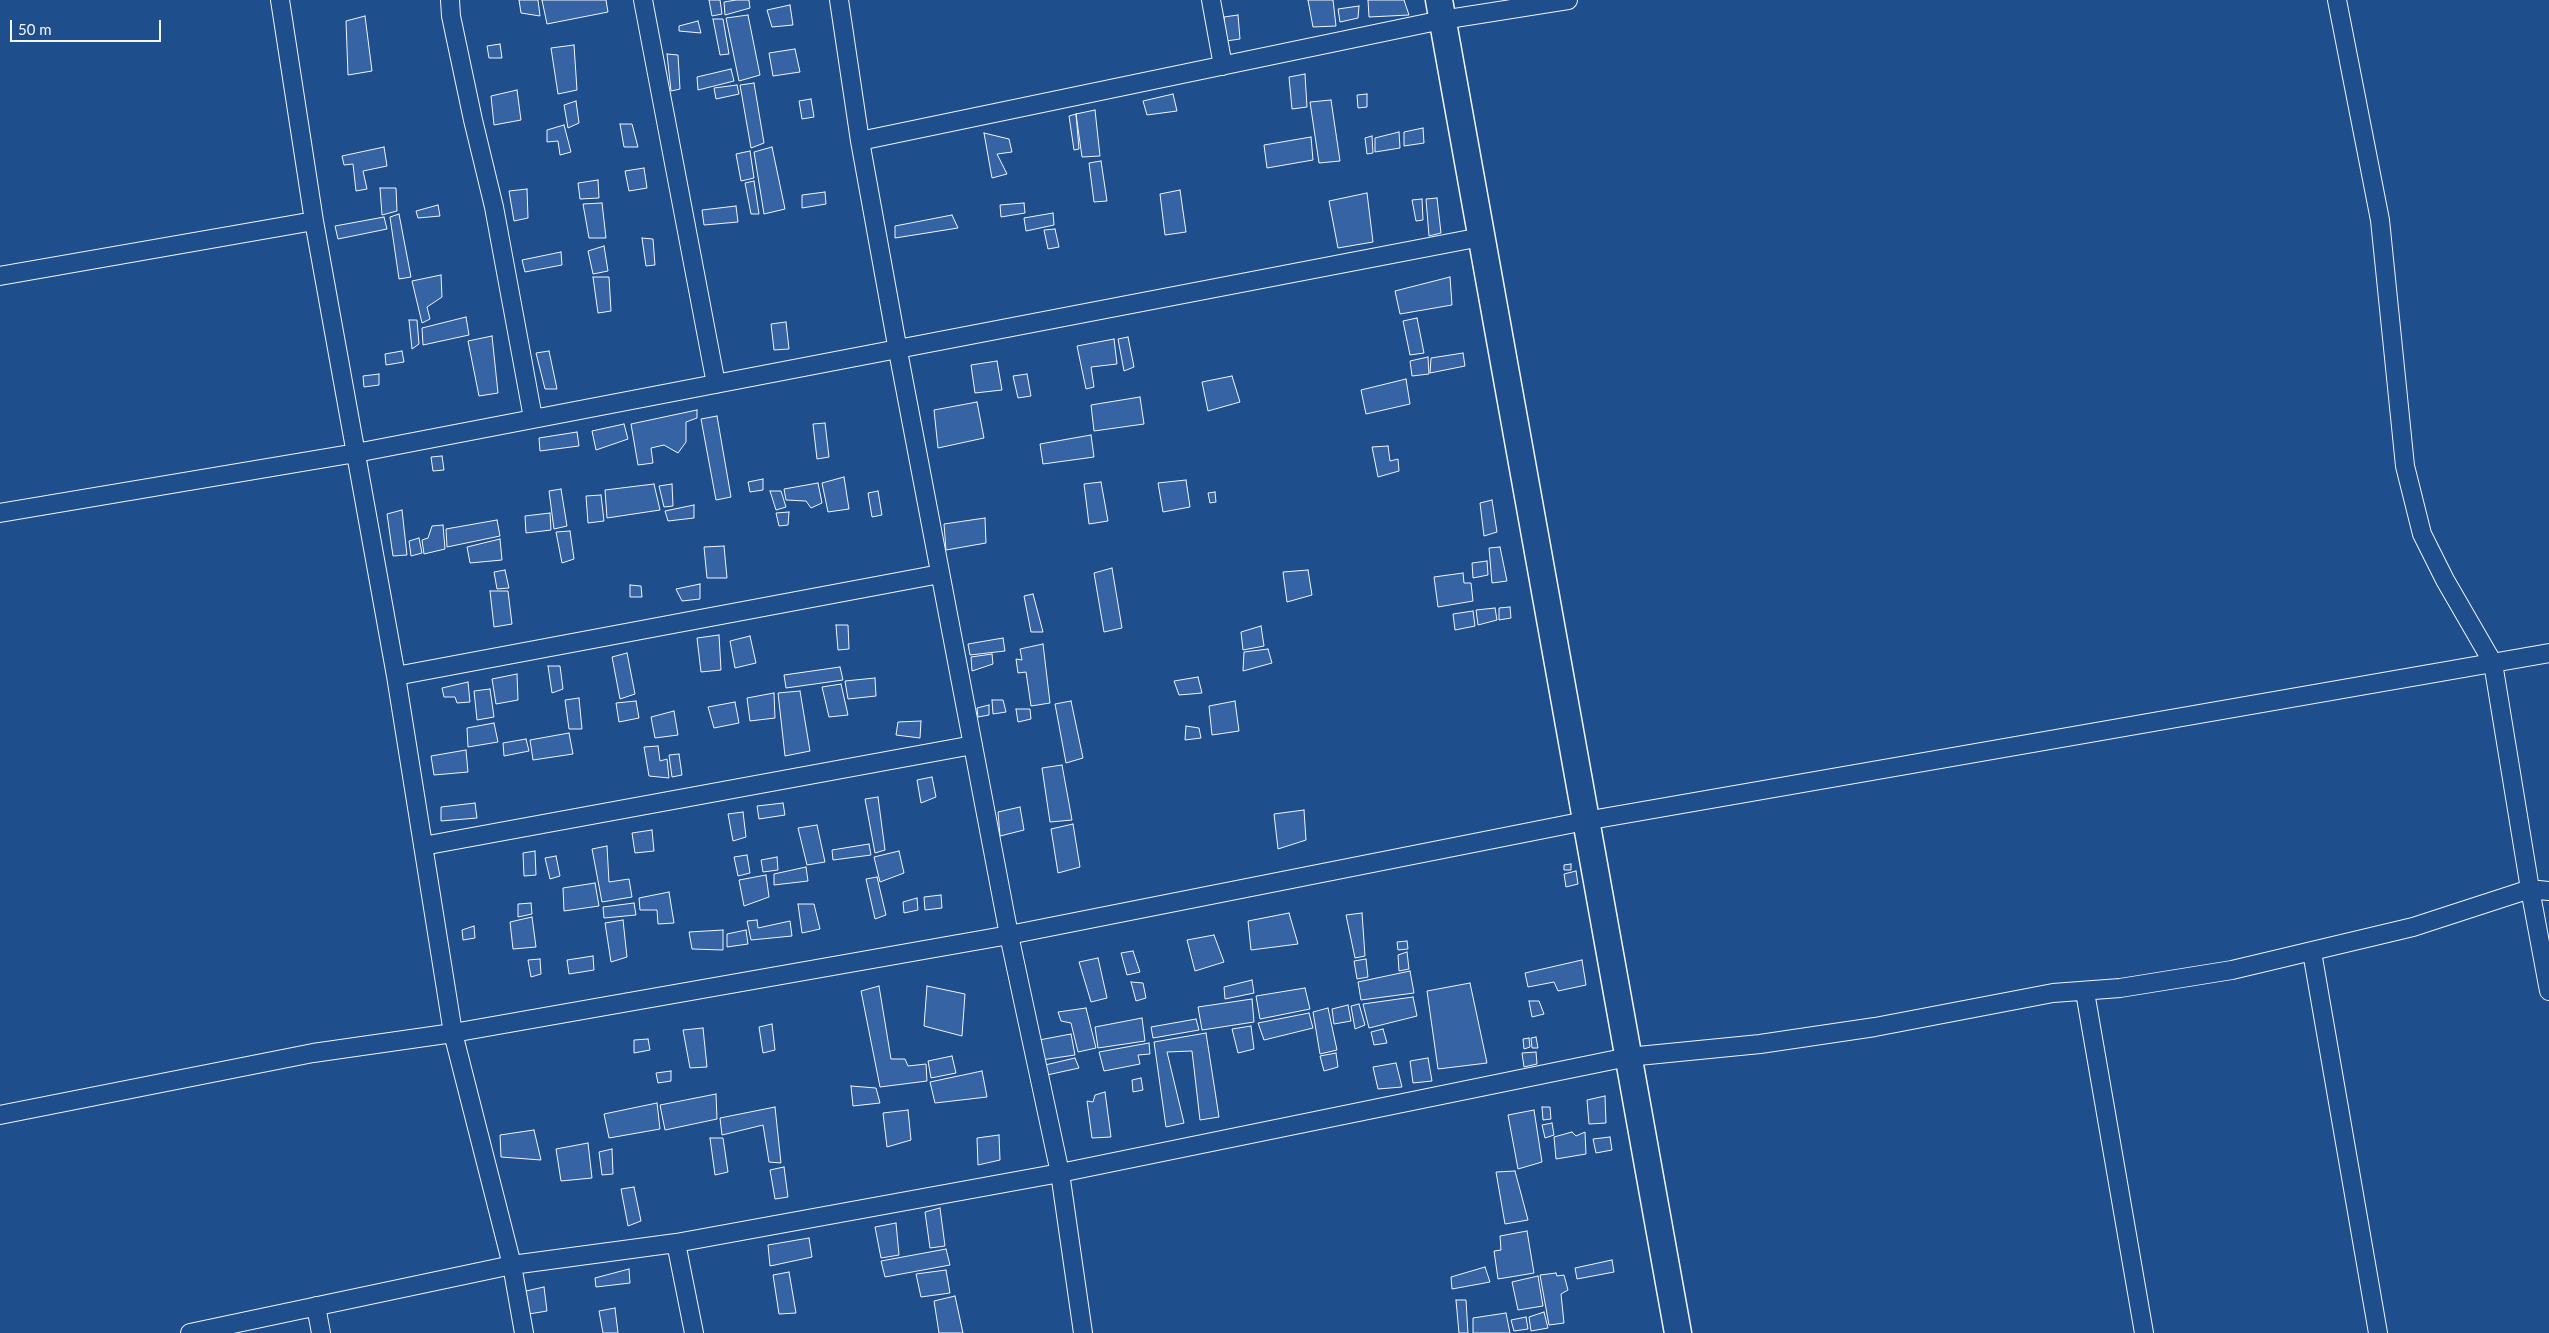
<!DOCTYPE html>
<style>
body{margin:0}
#map{position:relative;width:2549px;height:1333px;overflow:hidden;background:#1f4e8c;font-family:Lato,sans-serif}
canvas{display:block}
.scale{position:absolute;left:10px;top:20px;width:151px;height:22px;box-sizing:border-box;border:2px solid #f2f6ff;border-top:0;padding-left:6px;font-size:15px;line-height:18px;white-space:nowrap;color:#f2f6ff;-webkit-text-stroke:4px #1f4e8c;paint-order:stroke}
</style>
<div id="map">
<canvas width="2549" height="1333"></canvas>
<div class="scale">50 m</div>
</div>
<script>
const c = document.querySelector('canvas').getContext('2d');
c.lineJoin = 'round';
function fillPath(path, color) { c.fillStyle = color; c.fill(path, 'evenodd'); }
const shape = rows => new Path2D(rows.map(r => 'M' + r).join(''));
function stroke(path, color, width, dash) { c.strokeStyle = color; c.lineWidth = width; c.lineCap = dash ? 'butt' : 'round'; c.setLineDash(dash || []); c.stroke(path); }
const building = shape([
 [519,0,538,0,540,16,521,13,519,0],
 [542,0,606,0,608,12,547,24,542,0],
 [709,0,720,0,722,14,712,16,709,0],
 [736,0,749,0,750,8,725,15,724,2,736,0],
 [1308,0,1333,0,1336,26,1313,27,1308,0],
 [1368,0,1404,0,1409,15,1369,17,1368,0],
 [790,5,793,25,772,27,767,10,790,5],
 [1359,6,1358,18,1340,22,1338,9,1359,6],
 [748,15,760,75,739,81,726,18,748,15],
 [1238,15,1240,39,1226,41,1224,17,1238,15],
 [365,16,372,71,348,75,346,21,365,16],
 [713,19,723,19,729,54,720,55,713,19],
 [698,21,701,33,679,31,679,26,698,21],
 [500,44,502,58,489,58,487,46,500,44],
 [574,45,577,90,558,94,551,48,574,45],
 [795,49,800,72,773,76,769,53,795,49],
 [667,54,678,55,680,89,671,91,667,54],
 [731,69,734,81,698,90,697,77,731,69],
 [1305,74,1307,107,1292,109,1289,77,1305,74],
 [754,83,764,143,751,148,740,85,754,83],
 [737,85,739,94,716,99,714,88,737,85],
 [517,90,521,120,494,125,491,96,517,90],
 [1173,94,1177,111,1147,115,1143,101,1173,94],
 [1367,94,1367,107,1358,108,1357,95,1367,94],
 [811,99,814,117,802,119,799,101,811,99],
 [1331,100,1340,161,1319,163,1310,102,1331,100],
 [576,101,579,123,568,128,564,105,576,101],
 [1095,110,1100,156,1082,157,1076,114,1095,110],
 [1076,114,1079,149,1074,150,1069,116,1076,114],
 [620,124,632,124,638,147,624,147,620,124],
 [564,125,571,152,560,155,558,141,547,142,547,130,564,125],
 [1423,128,1424,143,1404,146,1404,132,1423,128],
 [1399,132,1400,148,1375,152,1375,138,1399,132],
 [984,133,1009,139,1012,152,997,154,1007,174,992,178,984,133],
 [1372,136,1373,153,1367,154,1365,138,1372,136],
 [1311,137,1313,160,1267,168,1264,145,1311,137],
 [384,147,387,166,363,171,367,189,356,191,353,164,344,165,342,156,384,147],
 [772,147,785,209,764,214,754,152,772,147],
 [750,151,754,178,741,181,736,154,750,151],
 [1101,161,1107,201,1094,202,1089,163,1101,161],
 [644,168,647,188,629,191,625,171,644,168],
 [598,180,599,198,580,199,578,183,598,180],
 [754,181,759,214,751,214,745,183,754,181],
 [380,188,396,188,397,211,382,215,380,188],
 [527,189,528,218,514,221,509,191,527,189],
 [1180,190,1186,232,1165,235,1160,194,1180,190],
 [825,192,826,204,802,208,802,195,825,192],
 [1367,193,1373,242,1338,248,1329,201,1367,193],
 [1437,198,1441,233,1429,236,1426,199,1437,198],
 [1422,199,1423,220,1416,221,1412,200,1422,199],
 [602,203,606,238,589,238,583,204,602,203],
 [1024,203,1025,213,1001,217,1000,205,1024,203],
 [438,205,440,216,418,218,416,211,438,205],
 [736,206,738,222,704,225,702,210,736,206],
 [1053,213,1054,225,1026,231,1024,218,1053,213],
 [399,214,411,277,399,279,390,217,399,214],
 [952,215,958,228,895,238,895,226,952,215],
 [384,217,387,229,338,239,335,226,384,217],
 [1055,229,1059,247,1048,249,1044,230,1055,229],
 [642,238,653,239,655,265,646,266,642,238],
 [604,246,608,271,593,274,588,251,604,246],
 [561,252,562,265,525,272,522,260,561,252],
 [441,275,442,297,427,307,430,319,422,323,412,281,441,275],
 [593,277,609,277,611,311,598,313,593,277],
 [1450,277,1452,305,1400,314,1395,291,1450,277],
 [466,317,469,335,423,345,422,328,466,317],
 [1417,318,1424,353,1410,355,1403,321,1417,318],
 [409,320,417,320,419,344,412,349,409,320],
 [786,322,789,349,774,350,771,324,786,322],
 [492,336,498,393,479,396,468,341,492,336],
 [1128,337,1134,367,1124,371,1118,339,1128,337],
 [1114,339,1117,364,1091,367,1094,387,1086,389,1077,346,1114,339],
 [402,351,404,362,386,365,385,354,402,351],
 [549,351,557,389,545,389,536,353,549,351],
 [1463,353,1465,366,1430,373,1431,358,1463,353],
 [1428,357,1429,374,1412,376,1410,361,1428,357],
 [997,361,1002,390,975,393,971,365,997,361],
 [379,374,379,385,364,387,363,376,379,374],
 [1027,374,1031,396,1018,398,1013,376,1027,374],
 [1232,376,1240,402,1208,411,1202,382,1232,376],
 [1406,379,1410,404,1366,414,1361,390,1406,379],
 [1140,397,1144,424,1094,431,1091,405,1140,397],
 [977,402,984,438,938,448,934,410,977,402],
 [697,410,697,418,686,422,686,442,678,453,664,445,651,448,653,463,638,465,631,424,697,410],
 [717,416,731,497,716,500,701,419,717,416],
 [825,423,829,457,817,459,813,424,825,423],
 [624,424,628,439,596,450,592,431,624,424],
 [577,432,579,446,540,451,539,438,577,432],
 [1091,435,1094,457,1043,464,1040,444,1091,435],
 [1388,446,1390,461,1398,459,1399,471,1378,477,1372,447,1388,446],
 [442,456,444,470,433,471,431,457,442,456],
 [844,477,849,509,828,512,822,483,844,477],
 [763,479,763,490,750,492,748,482,763,479],
 [1186,480,1190,507,1163,512,1158,483,1186,480],
 [1101,482,1108,521,1089,524,1084,484,1101,482],
 [818,483,822,503,811,508,806,501,786,500,784,489,818,483],
 [654,484,660,510,607,518,605,490,654,484],
 [672,484,673,506,664,507,659,486,672,484],
 [561,489,567,526,554,529,549,491,561,489],
 [770,491,781,491,786,507,776,510,770,491],
 [878,491,882,515,872,517,868,493,878,491],
 [1215,492,1216,502,1210,503,1208,493,1215,492],
 [601,495,604,521,588,523,586,496,601,495],
 [1492,500,1497,532,1484,536,1480,503,1492,500],
 [694,505,694,518,668,521,665,511,694,505],
 [402,510,407,555,393,556,387,514,402,510],
 [789,512,788,525,779,526,776,513,789,512],
 [550,513,551,530,526,533,525,516,550,513],
 [985,518,986,543,946,550,944,524,985,518],
 [497,520,500,536,447,547,446,529,497,520],
 [443,525,445,549,424,554,422,540,428,538,432,526,443,525],
 [570,531,574,559,562,563,556,532,570,531],
 [419,538,422,553,411,556,409,541,419,538],
 [500,539,502,560,470,563,467,547,500,539],
 [724,546,727,578,707,578,704,547,724,546],
 [1500,547,1507,581,1492,583,1489,548,1500,547],
 [1487,561,1488,575,1473,578,1472,563,1487,561],
 [1112,568,1122,628,1104,632,1094,573,1112,568],
 [505,570,509,588,497,589,494,572,505,570],
 [1308,570,1312,595,1287,602,1283,572,1308,570],
 [1463,573,1464,583,1471,583,1473,601,1438,607,1434,577,1463,573],
 [700,584,700,599,682,601,676,589,700,584],
 [630,585,641,586,642,597,630,597,630,585],
 [490,591,508,591,512,624,494,627,490,591],
 [1033,594,1043,632,1031,632,1024,596,1033,594],
 [1510,607,1511,618,1499,620,1499,608,1510,607],
 [1495,608,1497,620,1478,625,1476,610,1495,608],
 [1473,611,1475,626,1455,630,1453,614,1473,611],
 [836,625,848,625,849,649,838,650,836,625],
 [1261,626,1264,646,1243,650,1241,632,1261,626],
 [719,635,721,670,701,672,697,638,719,635],
 [750,636,756,663,735,668,730,641,750,636],
 [1003,638,1005,651,970,655,968,644,1003,638],
 [1043,644,1050,703,1031,706,1026,672,1018,673,1016,659,1022,660,1020,649,1043,644],
 [1268,649,1272,663,1243,671,1244,652,1268,649],
 [627,653,635,694,620,699,612,657,627,653],
 [992,654,993,664,972,671,971,657,992,654],
 [548,666,560,666,563,689,552,693,548,666],
 [840,667,843,680,786,688,784,675,840,667],
 [517,674,518,700,496,704,492,679,517,674],
 [1198,677,1202,693,1179,695,1174,681,1198,677],
 [875,678,876,696,848,699,845,681,875,678],
 [468,682,470,702,457,703,455,697,444,697,442,688,468,682],
 [841,684,848,715,829,717,822,687,841,684],
 [490,689,494,717,477,720,474,691,490,689],
 [800,691,810,751,785,756,778,693,800,691],
 [774,693,775,718,750,721,747,698,774,693],
 [579,698,582,729,569,729,565,700,579,698],
 [992,700,1003,700,1006,712,993,714,992,700],
 [636,701,639,718,619,722,616,703,636,701],
 [1071,701,1083,758,1066,763,1055,704,1071,701],
 [1235,701,1239,731,1212,735,1209,706,1235,701],
 [735,702,739,723,714,728,708,707,735,702],
 [989,705,989,715,978,717,977,708,989,705],
 [1016,709,1030,709,1031,719,1018,722,1016,709],
 [674,711,678,735,655,738,651,717,674,711],
 [921,721,920,738,896,735,898,722,921,721],
 [494,723,498,742,468,747,467,728,494,723],
 [1186,726,1199,728,1201,738,1185,740,1186,726],
 [569,733,573,754,533,760,530,740,569,733],
 [526,739,529,751,504,756,503,743,526,739],
 [658,746,660,761,667,759,669,778,649,776,644,747,658,746],
 [466,750,468,772,434,775,431,756,466,750],
 [679,754,682,775,672,777,669,755,679,754],
 [1062,765,1072,820,1050,822,1042,768,1062,765],
 [932,777,936,797,921,803,917,780,932,777],
 [878,797,885,850,875,853,865,799,878,797],
 [475,803,477,818,441,821,441,807,475,803],
 [783,803,785,815,759,819,757,806,783,803],
 [1020,807,1024,830,1000,836,998,812,1020,807],
 [1304,810,1306,840,1278,849,1274,814,1304,810],
 [743,812,746,837,733,841,728,814,743,812],
 [1073,824,1080,867,1058,873,1051,829,1073,824],
 [817,825,825,862,807,865,798,828,817,825],
 [652,830,654,851,635,853,632,833,652,830],
 [869,844,871,855,833,860,832,850,869,844],
 [607,846,609,882,629,879,632,897,602,902,592,849,607,846],
 [535,851,536,875,524,876,523,853,535,851],
 [899,851,904,873,880,882,874,857,899,851],
 [747,855,750,873,738,876,734,857,747,855],
 [556,856,560,876,550,879,545,858,556,856],
 [777,857,778,870,763,872,761,860,777,857],
 [1571,864,1571,870,1564,870,1564,865,1571,864],
 [806,867,808,881,774,885,774,874,806,867],
 [1576,871,1578,884,1566,887,1564,874,1576,871],
 [766,875,769,897,744,906,739,880,766,875],
 [877,877,886,915,875,919,866,879,877,877],
 [595,883,599,906,564,911,563,888,595,883],
 [669,892,674,923,658,924,657,910,640,910,639,898,669,892],
 [941,895,942,908,925,910,924,897,941,895],
 [917,898,918,910,904,913,903,902,917,898],
 [531,903,532,914,518,917,518,904,531,903],
 [634,903,636,915,604,918,603,907,634,903],
 [798,904,814,904,820,929,802,933,798,904],
 [1289,913,1298,944,1251,950,1248,921,1289,913],
 [1362,913,1365,956,1355,958,1346,915,1362,913],
 [532,917,536,947,513,949,510,922,532,917],
 [623,920,627,957,611,962,605,923,623,920],
 [757,920,758,928,790,921,792,936,751,940,747,921,757,920],
 [474,926,475,938,463,940,462,930,474,926],
 [723,930,723,950,692,949,689,932,723,930],
 [746,930,748,944,727,947,727,934,746,930],
 [1214,935,1224,962,1195,971,1187,940,1214,935],
 [1407,941,1408,949,1398,950,1397,942,1407,941],
 [1133,951,1140,972,1127,975,1121,953,1133,951],
 [1407,952,1409,969,1399,971,1398,955,1407,952],
 [593,956,594,970,569,974,567,960,593,956],
 [1098,958,1107,998,1091,1002,1079,962,1098,958],
 [540,959,541,974,531,977,528,960,540,959],
 [1366,959,1368,977,1357,979,1354,961,1366,959],
 [1582,960,1586,985,1558,991,1554,982,1528,987,1525,973,1582,960],
 [1410,971,1414,993,1361,1000,1358,982,1410,971],
 [1252,980,1254,993,1225,999,1224,987,1252,980],
 [1131,982,1143,983,1146,998,1136,1001,1131,982],
 [1470,983,1487,1063,1438,1069,1427,991,1470,983],
 [879,986,891,1059,905,1059,908,1066,926,1064,927,1081,880,1087,861,991,879,986],
 [927,986,965,994,962,1036,924,1026,927,986],
 [1305,988,1310,1009,1260,1019,1256,996,1305,988],
 [1413,997,1417,1016,1369,1028,1363,1004,1413,997],
 [1252,999,1254,1022,1202,1030,1198,1007,1252,999],
 [1529,1001,1539,1001,1544,1014,1532,1017,1529,1001],
 [1359,1004,1365,1025,1355,1029,1351,1006,1359,1004],
 [1348,1005,1351,1021,1334,1024,1332,1009,1348,1005],
 [1086,1008,1096,1048,1078,1052,1071,1023,1061,1021,1058,1012,1086,1008],
 [1328,1008,1337,1050,1320,1054,1313,1012,1328,1008],
 [1309,1013,1313,1028,1264,1040,1258,1023,1309,1013],
 [1142,1018,1145,1041,1098,1048,1095,1027,1142,1018],
 [1196,1019,1199,1030,1153,1038,1151,1027,1196,1019],
 [772,1024,775,1050,763,1053,759,1027,772,1024],
 [1251,1026,1254,1049,1238,1053,1232,1029,1251,1026],
 [703,1028,707,1067,690,1068,683,1030,703,1028],
 [1383,1029,1387,1043,1374,1045,1371,1032,1383,1029],
 [1206,1033,1219,1117,1200,1120,1192,1051,1167,1052,1184,1123,1166,1127,1154,1042,1206,1033],
 [1071,1034,1075,1055,1041,1060,1039,1040,1071,1034],
 [1536,1037,1538,1048,1532,1048,1531,1038,1536,1037],
 [1529,1038,1530,1047,1524,1049,1523,1039,1529,1038],
 [648,1039,650,1050,634,1053,634,1040,648,1039],
 [1149,1043,1150,1054,1138,1055,1140,1064,1104,1071,1099,1052,1149,1043],
 [1536,1052,1537,1064,1524,1067,1522,1053,1536,1052],
 [1336,1053,1338,1067,1324,1071,1320,1056,1336,1053],
 [952,1056,956,1073,931,1078,928,1061,952,1056],
 [1075,1058,1079,1068,1047,1075,1045,1065,1075,1058],
 [1428,1058,1432,1081,1413,1083,1410,1061,1428,1058],
 [1396,1063,1402,1087,1378,1089,1373,1067,1396,1063],
 [671,1071,671,1081,658,1083,656,1073,671,1071],
 [982,1071,987,1097,935,1103,930,1082,982,1071],
 [1141,1078,1143,1090,1133,1092,1132,1080,1141,1078],
 [851,1086,876,1088,880,1103,853,1106,851,1086],
 [1105,1092,1111,1137,1092,1138,1087,1101,1093,1102,1095,1095,1105,1092],
 [716,1094,717,1119,665,1130,660,1105,716,1094],
 [1605,1096,1606,1123,1589,1124,1587,1100,1605,1096],
 [657,1103,660,1129,609,1138,604,1114,657,1103],
 [775,1107,781,1163,769,1162,763,1125,722,1135,720,1118,775,1107],
 [1542,1107,1550,1107,1551,1119,1543,1120,1542,1107],
 [908,1110,911,1140,887,1147,883,1113,908,1110],
 [1534,1110,1542,1162,1518,1169,1508,1115,1534,1110],
 [1552,1123,1554,1135,1545,1138,1542,1125,1552,1123],
 [534,1130,541,1160,501,1157,500,1135,534,1130],
 [1572,1132,1576,1136,1585,1132,1586,1154,1556,1159,1554,1137,1572,1132],
 [999,1135,1000,1160,978,1165,977,1138,999,1135],
 [1610,1137,1612,1150,1596,1153,1593,1139,1610,1137],
 [710,1138,723,1138,728,1172,715,1175,710,1138],
 [588,1143,592,1178,561,1181,556,1149,588,1143],
 [612,1149,613,1174,602,1175,599,1152,612,1149],
 [784,1167,788,1197,775,1199,770,1170,784,1167],
 [1515,1171,1528,1220,1505,1224,1496,1172,1515,1171],
 [634,1187,641,1221,628,1226,621,1189,634,1187],
 [940,1208,945,1246,930,1248,925,1212,940,1208],
 [896,1223,899,1255,881,1258,875,1227,896,1223],
 [1527,1231,1534,1273,1498,1279,1494,1251,1501,1250,1500,1236,1527,1231],
 [809,1238,812,1257,770,1266,768,1245,809,1238],
 [946,1249,950,1265,885,1277,881,1261,946,1249],
 [1612,1260,1614,1272,1577,1279,1575,1268,1612,1260],
 [1485,1267,1490,1282,1452,1289,1451,1277,1485,1267],
 [629,1269,630,1283,596,1287,595,1278,629,1269],
 [946,1270,950,1293,921,1297,916,1274,946,1270],
 [789,1272,796,1313,779,1314,773,1275,789,1272],
 [1556,1273,1557,1276,1564,1275,1568,1290,1561,1294,1564,1323,1549,1325,1540,1275,1556,1273],
 [1538,1276,1543,1306,1518,1310,1512,1282,1538,1276],
 [544,1287,547,1311,529,1314,526,1291,544,1287],
 [955,1296,963,1333,939,1333,934,1301,955,1296],
 [1456,1300,1466,1300,1468,1333,1459,1333,1456,1300],
 [615,1308,618,1333,603,1333,599,1311,615,1308],
 [1544,1312,1548,1328,1531,1331,1529,1317,1544,1312],
 [1506,1313,1510,1333,1473,1333,1473,1318,1506,1313],
 [1526,1317,1528,1329,1514,1331,1511,1320,1526,1317]
]);
fillPath(building, '#3563a3');
stroke(building, '#f2f6ff', 1);
const street = shape([
 [280,0,314,221,396,676,453,1033,512,1265,524,1333],
 [450,0,451,16,473,120,494,207,533,418],
 [643,0,716,384],
 [839,0,860,141,898,351,1009,935,1060,1173,1083,1333],
 [1211,0,1223,66],
 [2337,0,2380,220,2405,466,2422,534,2445,580,2493,663,2530,889,2549,991],
 [860,141,1442,20,1568,0],
 [0,276,314,221],
 [0,513,356,453,1481,237],
 [396,676,940,574],
 [423,846,973,745],
 [2312,952,2378,1333],
 [2085,992,2144,1333],
 [0,1115,313,1053,453,1033,1009,935,1585,821,2549,653],
 [676,1243,694,1333],
 [316,1306,321,1333],
 [190,1333,512,1265,676,1243,1060,1173,1628,1057,1760,1044,1875,1027,2053,993,2120,988,2232,970,2413,927,2530,889,2549,891]
]);
const secondary = shape([
 [1439,0,1678,1333]
]);
stroke(street, '#f2f6ff', 20);
stroke(secondary, '#f2f6ff', 29);
stroke(street, '#1f4e8c', 18);
stroke(secondary, '#1f4e8c', 26);
</script>
